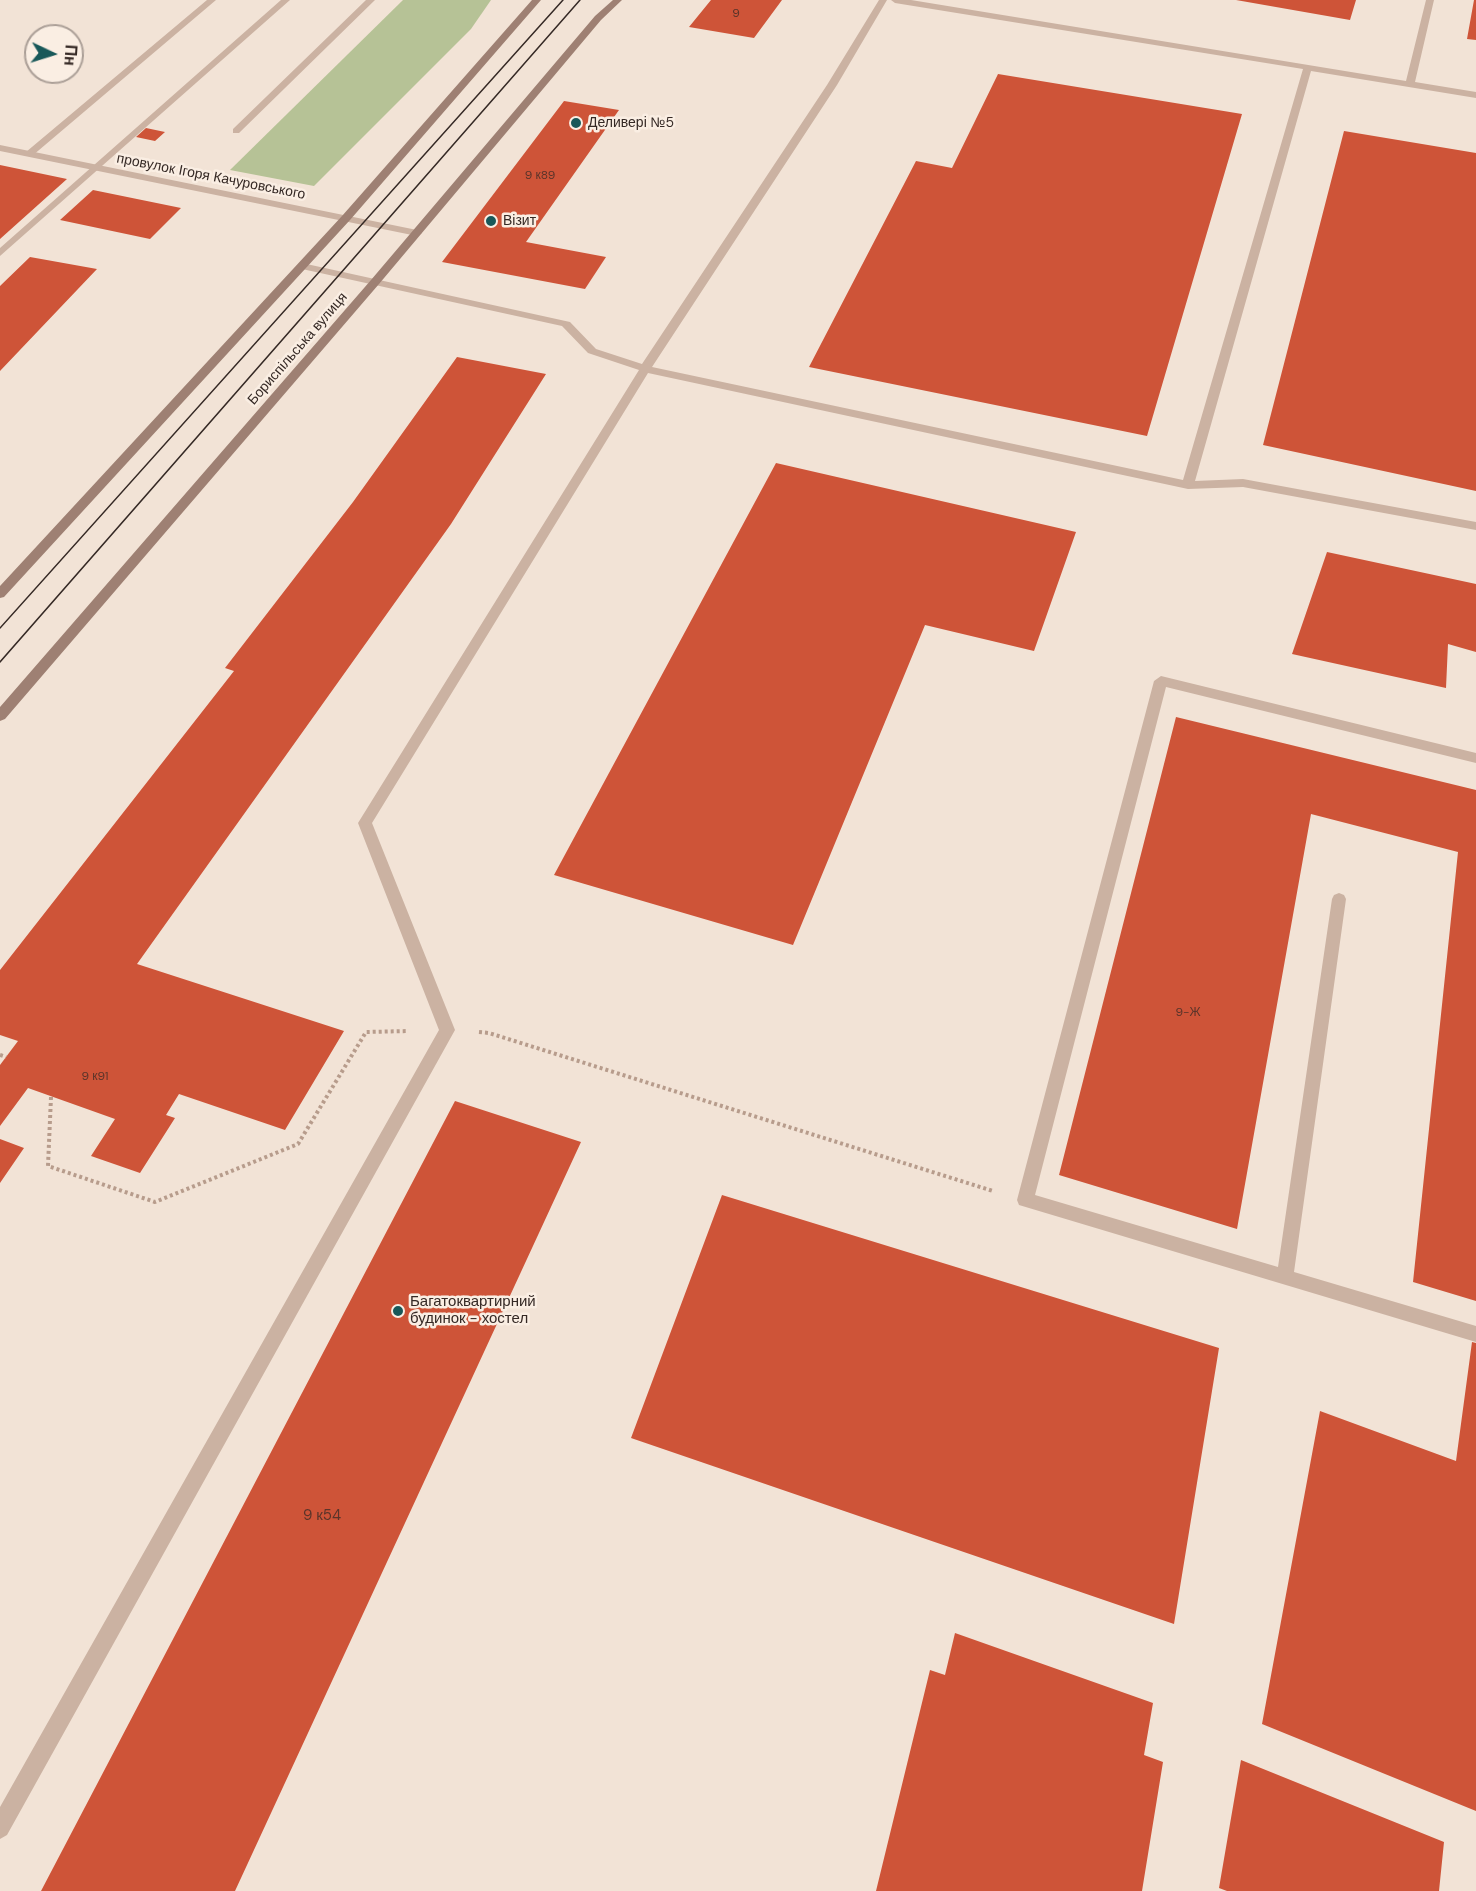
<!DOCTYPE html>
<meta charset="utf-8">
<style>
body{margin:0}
#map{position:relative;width:1476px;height:1891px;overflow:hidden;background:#f2e3d6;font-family:"DM Sans",sans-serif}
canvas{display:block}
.north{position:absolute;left:24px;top:24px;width:60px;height:60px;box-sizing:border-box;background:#faeee3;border:2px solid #ab9f97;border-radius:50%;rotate:94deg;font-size:16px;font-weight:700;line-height:24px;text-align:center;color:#352925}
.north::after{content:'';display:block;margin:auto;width:21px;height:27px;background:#185859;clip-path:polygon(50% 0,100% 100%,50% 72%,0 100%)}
</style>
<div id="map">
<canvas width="1476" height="1891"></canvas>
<div class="north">Пн</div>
</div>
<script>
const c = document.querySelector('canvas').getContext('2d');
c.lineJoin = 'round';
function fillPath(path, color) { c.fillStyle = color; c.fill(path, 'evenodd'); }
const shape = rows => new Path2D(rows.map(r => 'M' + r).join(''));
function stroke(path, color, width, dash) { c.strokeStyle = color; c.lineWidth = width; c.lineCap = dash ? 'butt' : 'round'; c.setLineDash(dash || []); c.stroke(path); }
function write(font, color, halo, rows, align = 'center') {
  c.font = font + ' "DM Sans",sans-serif'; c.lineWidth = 5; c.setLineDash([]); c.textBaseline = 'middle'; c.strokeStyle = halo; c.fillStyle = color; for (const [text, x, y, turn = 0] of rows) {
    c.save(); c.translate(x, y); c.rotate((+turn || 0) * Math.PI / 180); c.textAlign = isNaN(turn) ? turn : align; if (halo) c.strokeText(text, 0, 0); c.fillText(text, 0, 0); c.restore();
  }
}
fillPath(shape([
 [403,0,491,0,471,29,314,186,230,170]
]), '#b6c296');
fillPath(shape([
 [711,0,782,0,754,38,689,27],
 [1236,0,1356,0,1350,20],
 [1474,0,1476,0,1476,40,1467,39],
 [998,74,1242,114,1147,436,809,367,916,161,952,168],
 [564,101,619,110,526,242,606,257,585,289,442,262],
 [146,128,165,132,155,141,136,137],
 [1344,131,1476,153,1476,491,1263,445],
 [0,165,67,179,0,239],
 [93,190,181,208,150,239,60,220],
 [30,257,97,269,0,371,0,286],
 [457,357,546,374,451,524,137,964,344,1031,285,1130,179,1094,166,1115,175,1118,140,1173,91,1156,115,1119,28,1088,0,1126,0,1065,18,1041,0,1035,0,970,234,671,225,668,353,502],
 [776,463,1076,532,1034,651,925,625,793,945,554,875],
 [1327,552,1476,584,1476,652,1448,644,1446,688,1292,654],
 [1176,717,1476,790,1476,1301,1413,1282,1458,852,1311,814,1237,1229,1059,1175],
 [455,1101,581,1142,235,1891,41,1891],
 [0,1139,24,1148,0,1183],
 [722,1195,1219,1348,1174,1624,631,1438],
 [1472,1342,1476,1343,1476,1811,1262,1724,1320,1411,1456,1461],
 [955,1633,1153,1703,1144,1755,1163,1762,1142,1891,876,1891,930,1670,945,1675],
 [1241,1760,1444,1842,1439,1891,1227,1891,1219,1888]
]), '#ce5438');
stroke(shape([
 [479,1032,489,1033,993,1191],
 [0,1055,6,1057],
 [51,1097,48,1166,155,1202,298,1144,366,1032,408,1031]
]), '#b79c8c', 4, [3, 3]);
fillPath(shape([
 [207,0,216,0,32,156,26,156,26,152,207,0],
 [281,0,290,0,0,256,0,248,281,0],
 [366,0,375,0,239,133,233,133,233,129,366,0],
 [879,0,887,0,837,85,652,367,1183,480,1303,69,895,3,891,0,911,0,1406,81,1426,0,1434,0,1415,82,1476,92,1476,98,1311,71,1195,481,1243,479,1476,522,1476,530,1243,487,1188,489,648,373,372,823,455,1030,7,1835,0,1839,0,1807,439,1030,358,823,639,370,588,353,562,326,302,269,297,266,302,263,570,322,596,349,642,364,827,85,879,0],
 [1161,676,1476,753,1476,763,1166,687,1035,1195,1278,1267,1332,899,1334,895,1339,893,1344,895,1346,899,1294,1272,1476,1326,1476,1342,1019,1205,1017,1200,1154,681,1161,676]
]), '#cbb2a2');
fillPath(shape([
 [0,145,417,230,422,233,417,236,0,151,0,145]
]), '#cbb2a2');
fillPath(shape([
 [532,0,541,0,350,220,4,597,0,598,0,586,342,216,532,0],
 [613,0,622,0,601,20,379,284,5,719,0,721,0,707,371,280,595,16,613,0]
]), '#9e8073');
stroke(shape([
 [0,628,563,0],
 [0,662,580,0]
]), '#352925', 1.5);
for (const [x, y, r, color] of [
 [576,123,6,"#185859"],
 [491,221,6,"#185859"],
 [398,1311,6,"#185859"]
]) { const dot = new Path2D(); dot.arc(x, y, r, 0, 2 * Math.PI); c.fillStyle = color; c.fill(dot); stroke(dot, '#faeee3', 2); }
write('12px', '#5b342a', null, [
 ["9",736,14],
 ["9 к89",540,176],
 ["9-Ж",1188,1013],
 ["9 к91",95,1077]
]);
write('14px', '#352925', '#faeee3', [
 ["Деливері №5",588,123],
 ["Візит",503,221]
], 'left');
write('14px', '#352925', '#faeee3', [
 ["провулок Ігоря Качуровського",211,177,11],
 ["Бориспільська вулиця",298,349,-49]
]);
write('15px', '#352925', '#faeee3', [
 ["Багатоквартирний",410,1302],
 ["будинок - хостел",410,1319]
], 'left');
write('15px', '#5b342a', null, [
 ["9 к54",322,1516]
]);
</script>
